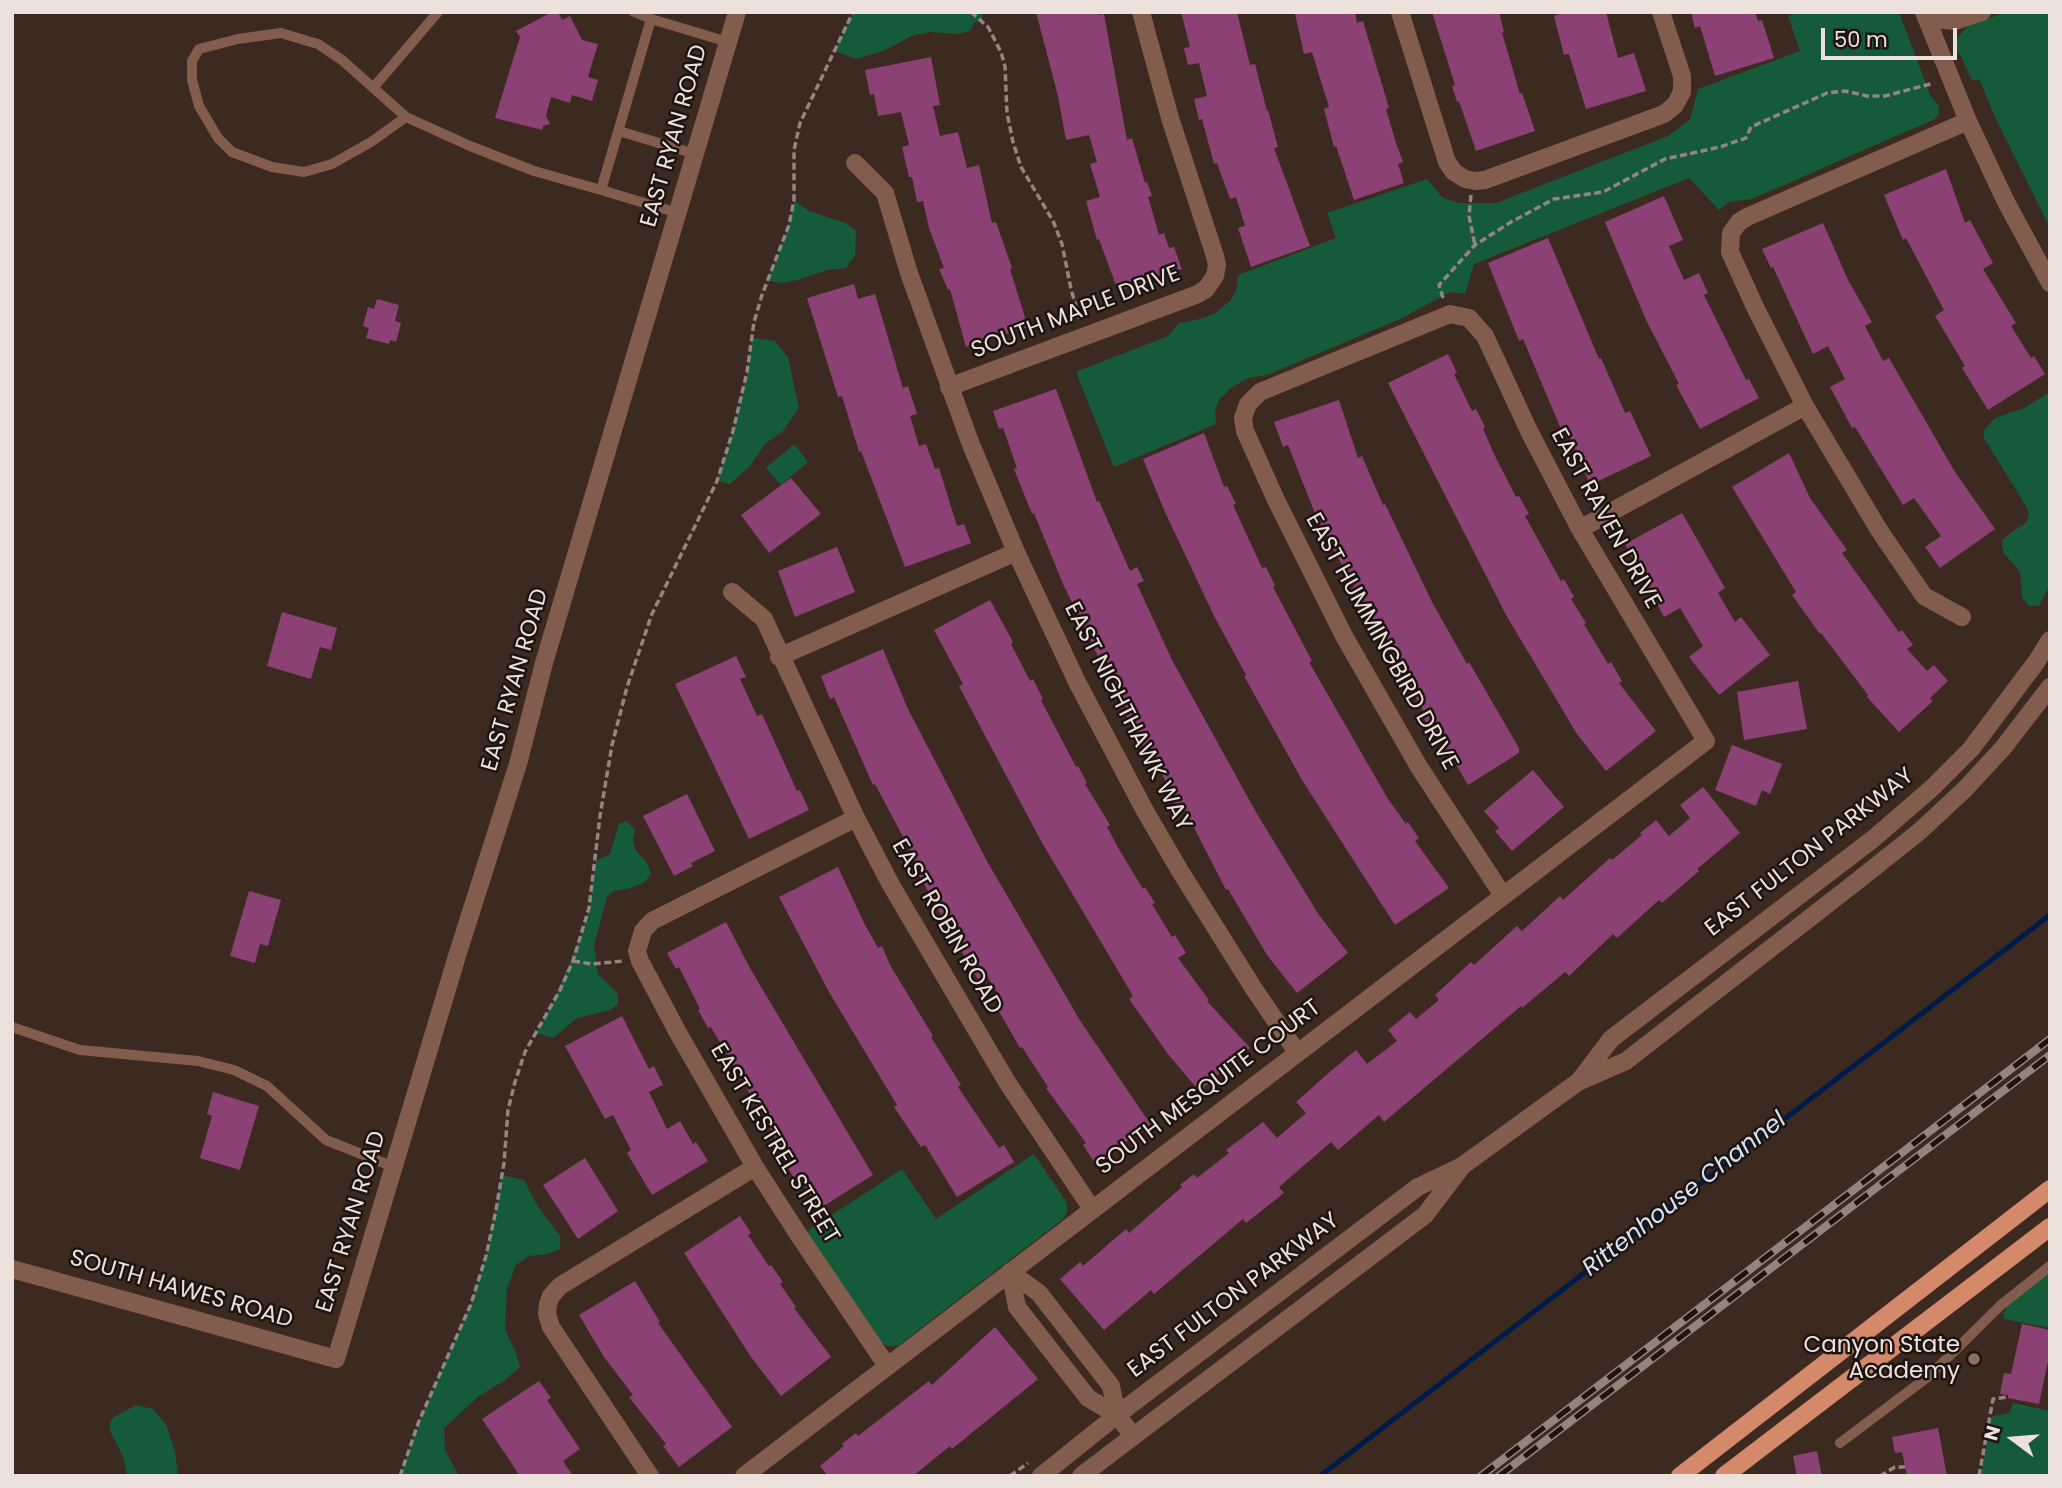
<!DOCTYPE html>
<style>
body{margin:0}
#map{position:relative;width:2062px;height:1488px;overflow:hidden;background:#3c2a21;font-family:Poppins,sans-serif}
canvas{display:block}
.frame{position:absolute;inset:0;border:14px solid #ede1db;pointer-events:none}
.north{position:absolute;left:1978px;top:1404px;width:70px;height:70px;-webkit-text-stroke:5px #1d1411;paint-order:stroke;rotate:286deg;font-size:19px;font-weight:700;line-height:28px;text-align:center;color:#ede1db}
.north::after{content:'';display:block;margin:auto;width:24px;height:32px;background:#ede1db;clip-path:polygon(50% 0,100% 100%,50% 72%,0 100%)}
.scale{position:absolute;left:1821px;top:28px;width:136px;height:32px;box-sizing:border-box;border:4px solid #ede1db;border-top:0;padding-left:9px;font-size:21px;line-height:24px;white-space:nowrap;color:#ede1db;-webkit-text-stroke:5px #1d1411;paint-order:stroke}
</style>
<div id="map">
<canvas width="2062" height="1488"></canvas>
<div class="frame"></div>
<div class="north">N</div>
<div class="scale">50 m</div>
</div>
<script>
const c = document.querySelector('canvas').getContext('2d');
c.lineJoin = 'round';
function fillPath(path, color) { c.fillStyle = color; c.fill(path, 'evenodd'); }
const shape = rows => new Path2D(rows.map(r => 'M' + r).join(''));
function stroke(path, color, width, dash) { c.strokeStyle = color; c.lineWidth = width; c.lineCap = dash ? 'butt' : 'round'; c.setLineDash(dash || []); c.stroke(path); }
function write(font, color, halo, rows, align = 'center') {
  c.font = font + ' Poppins,sans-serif'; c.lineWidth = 5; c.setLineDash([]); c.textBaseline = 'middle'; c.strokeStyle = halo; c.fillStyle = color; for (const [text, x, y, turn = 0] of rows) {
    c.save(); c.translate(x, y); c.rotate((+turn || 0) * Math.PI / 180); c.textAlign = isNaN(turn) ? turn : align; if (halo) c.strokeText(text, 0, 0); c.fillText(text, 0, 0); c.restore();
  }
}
fillPath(shape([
 [853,12,984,12,981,20,974,23,970,31,957,34,929,32,912,36,883,51,856,59,835,51],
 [1800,12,1899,12,1930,95,1939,106,1939,113,1935,119,1752,199,1729,202,1719,210,1689,178,1474,264,1465,294,1450,292,1400,319,1267,375,1248,378,1231,388,1219,400,1215,410,1216,424,1114,467,1076,372,1168,336,1179,323,1200,319,1214,314,1231,300,1236,291,1238,275,1336,238,1327,213,1427,179,1443,198,1459,203,1496,203,1668,136,1690,120,1698,89,1800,51,1788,16],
 [2005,12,2050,12,2050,228,1997,121,1979,79,1972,81,1960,54,1954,50,1955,41,1967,27],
 [794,200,809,211,845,223,856,230,855,255,846,268,827,270,798,280,780,283,768,280,789,225],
 [752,338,775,341,788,357,799,408,783,431,765,444,750,466,730,484,717,481,733,431,747,372],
 [2050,392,2050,584,2039,606,2029,606,2022,597,2020,572,2004,553,2002,546,2003,539,2008,535,2027,522,2029,514,2026,506,1984,438,1984,430,1995,418,2024,408],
 [794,444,808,462,781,485,766,468],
 [627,821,635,830,633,840,636,851,646,861,651,873,645,882,631,888,614,891,607,897,594,945,598,974,618,994,618,1004,610,1010,577,1018,553,1038,536,1033,556,997,581,935,589,908,596,861,610,854,619,824],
 [1034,1154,1067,1203,1067,1213,1063,1219,899,1345,887,1346,878,1340,806,1232,902,1169,936,1219],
 [502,1175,524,1180,537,1205,560,1236,560,1249,548,1254,529,1256,516,1265,507,1288,505,1330,515,1350,520,1367,505,1380,479,1396,444,1428,445,1450,459,1476,400,1476,419,1421,471,1304,486,1256],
 [2050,1272,2050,1328,2004,1319,2003,1313,2008,1305],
 [2013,1403,2050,1411,2050,1476,1981,1476,1991,1419,1993,1416,2009,1413],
 [136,1405,153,1409,166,1425,175,1451,178,1476,127,1476,123,1456,110,1431,110,1422,114,1417]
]), '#155b39');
stroke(shape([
 [1320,1476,2050,915]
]), '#001a4a', 5);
fillPath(shape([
 [552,12,558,12,562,20,570,16,582,40,598,44,588,77,598,80,592,101,572,95,570,103,551,97,546,116,550,124,543,126,542,130,495,118,520,37,516,31],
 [1036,12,1098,12,1099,15,1104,14,1127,140,1132,138,1145,183,1147,182,1152,196,1148,197,1159,235,1164,233,1169,248,1174,247,1182,269,1118,291,1099,239,1097,240,1086,201,1100,197,1090,164,1097,162,1089,135,1066,140,1058,96],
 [1181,12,1237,12,1250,65,1255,64,1267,111,1268,110,1278,147,1274,148,1310,246,1251,267,1238,228,1245,226,1236,197,1230,199,1217,163,1214,164,1202,119,1199,120,1194,99,1207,96,1199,63,1188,65,1184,48,1190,47],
 [1305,12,1355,12,1357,23,1363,21,1389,108,1386,109,1396,143,1403,162,1398,164,1404,183,1354,200,1336,146,1334,147,1324,109,1329,107,1312,52,1304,54,1295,14],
 [1432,12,1499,12,1504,32,1502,33,1520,94,1522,93,1535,131,1476,151,1459,101,1457,102,1452,86,1455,85],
 [1566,12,1606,12,1618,58,1634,53,1646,91,1586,109,1569,54,1564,55,1554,16],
 [1691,12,1755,12,1758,21,1762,20,1774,58,1715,76,1700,26,1695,28],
 [931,57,940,105,933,106,940,136,958,132,967,168,979,165,992,223,996,222,1012,268,1010,269,1028,327,966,347,950,289,948,290,939,269,944,268,929,228,923,201,917,202,912,177,909,177,902,147,909,145,901,112,878,116,874,94,870,95,865,70],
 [1946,169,1965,223,1970,220,1993,263,1983,269,2016,323,2011,326,2031,358,2034,356,2045,374,1988,410,1962,368,1965,366,1935,316,1944,310,1906,238,1903,240,1884,195],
 [1664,196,1683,240,1669,246,1684,280,1699,273,1708,293,1704,295,1746,380,1749,379,1759,398,1700,429,1676,385,1679,384,1646,320,1605,222],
 [1823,223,1848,280,1872,322,1865,326,1883,361,1889,358,1955,472,1995,529,1940,568,1925,547,1941,536,1914,498,1903,505,1855,427,1852,428,1830,387,1845,379,1828,346,1813,354,1773,267,1771,268,1762,249],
 [1548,238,1599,359,1601,358,1625,413,1630,411,1651,456,1590,485,1566,427,1561,429,1523,339,1519,341,1488,263],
 [854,284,858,299,875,294,903,388,908,386,917,414,910,416,919,446,926,444,935,469,939,468,957,526,964,524,971,543,905,567,861,451,859,452,842,396,838,397,807,298],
 [377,299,399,305,395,321,401,323,396,342,390,340,389,344,366,338,369,328,363,326,368,307,374,309],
 [1448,354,1457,373,1454,374,1472,411,1476,409,1485,427,1483,429,1494,454,1516,497,1519,496,1529,514,1525,516,1561,581,1564,579,1574,597,1571,599,1586,623,1584,624,1608,664,1611,662,1622,681,1619,683,1656,731,1606,771,1577,734,1506,615,1388,383],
 [1056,389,1097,502,1099,501,1130,571,1137,567,1144,581,1137,584,1172,660,1257,814,1319,915,1348,953,1297,993,1267,955,1228,889,1226,890,1185,810,1179,813,1168,793,1171,791,1153,758,1150,759,1125,713,1128,711,1107,675,1063,584,1034,513,1032,514,1014,469,1017,468,1003,428,999,429,993,411],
 [1339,400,1358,458,1362,456,1383,505,1385,504,1432,602,1467,664,1469,662,1519,748,1519,753,1468,785,1454,761,1451,763,1436,739,1424,719,1427,717,1409,686,1405,688,1395,671,1399,669,1364,603,1359,606,1351,589,1354,587,1318,521,1288,445,1283,447,1274,422],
 [1204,433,1224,487,1227,486,1236,504,1233,505,1262,568,1266,567,1275,586,1273,587,1312,661,1309,662,1388,799,1406,824,1408,822,1419,838,1415,841,1449,888,1395,925,1302,780,1244,676,1246,675,1214,616,1165,512,1143,459],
 [1789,453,1810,498,1847,550,1842,553,1899,632,1902,630,1913,645,1907,649,1927,671,1934,665,1948,681,1930,698,1933,701,1899,732,1867,697,1868,695,1821,633,1820,634,1792,595,1796,592,1732,487],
 [791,478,821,514,769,553,741,515],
 [1682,513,1725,588,1718,593,1735,622,1741,617,1770,655,1719,695,1689,657,1703,646,1680,608,1664,617,1625,544],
 [837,547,855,592,795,617,778,571],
 [990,600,1013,642,1011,644,1030,681,1033,679,1043,699,1041,700,1076,767,1078,766,1087,783,1085,784,1110,825,1107,827,1120,851,1143,889,1145,887,1155,903,1152,904,1172,937,1175,935,1186,953,1178,958,1209,1000,1207,1001,1250,1048,1199,1091,1168,1054,1129,999,1133,996,1041,841,982,730,959,686,963,684,934,630],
 [282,612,337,628,331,650,320,647,311,679,267,666],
 [883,649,907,707,988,863,1081,1022,1151,1125,1095,1163,1083,1145,1086,1143,1046,1088,1048,1087,1022,1047,1020,1048,996,1006,1003,1002,987,976,979,981,968,963,919,875,922,873,901,833,875,784,873,785,834,697,830,699,821,676],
 [736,656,746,677,740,679,757,716,762,714,797,791,800,790,809,810,749,839,675,684],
 [1798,681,1807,729,1744,740,1737,692],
 [1732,745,1782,764,1770,794,1762,790,1756,806,1715,790],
 [1533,770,1564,807,1512,851,1495,831,1499,828,1484,811],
 [1703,787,1740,833,1697,869,1699,871,1662,903,1659,900,1617,938,1613,934,1569,976,1565,972,1522,1008,1521,1006,1384,1122,1379,1115,1338,1150,1331,1142,1279,1187,1284,1193,1246,1223,1243,1219,1154,1294,1151,1290,1104,1330,1060,1279,1080,1262,1083,1266,1126,1229,1129,1233,1182,1187,1180,1185,1194,1174,1197,1178,1229,1153,1226,1150,1263,1122,1277,1138,1306,1113,1296,1102,1332,1070,1356,1050,1367,1064,1397,1041,1388,1030,1410,1012,1416,1019,1439,1000,1435,995,1471,962,1474,965,1517,926,1522,931,1560,896,1563,900,1610,858,1612,860,1642,835,1640,833,1656,820,1669,836,1690,818,1680,805],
 [687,794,715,851,691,863,693,866,674,876,643,816],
 [838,867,864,923,878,948,882,946,890,965,933,1036,931,1037,961,1085,958,1087,999,1148,1004,1145,1014,1162,957,1197,925,1145,921,1147,894,1107,897,1105,829,992,779,897],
 [249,891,281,900,268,946,260,944,255,963,230,956],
 [726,922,751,970,873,1175,819,1209,804,1185,800,1188,789,1170,772,1140,775,1138,764,1118,711,1027,708,1028,698,1010,700,1009,679,967,676,969,667,953],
 [622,1016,649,1069,654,1066,663,1085,649,1092,667,1129,680,1121,693,1144,696,1142,708,1161,652,1195,627,1153,631,1150,613,1115,605,1119,565,1046],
 [213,1092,259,1106,240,1170,200,1158,212,1116,207,1114],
 [585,1158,618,1211,578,1239,543,1185],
 [740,1216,751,1233,748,1235,769,1266,771,1265,783,1282,780,1284,796,1307,794,1308,831,1357,781,1396,751,1357,684,1253],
 [635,1281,660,1322,658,1323,732,1427,679,1467,663,1446,666,1444,629,1397,633,1395,604,1357,579,1315],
 [2022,1324,2050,1330,2050,1352,2039,1404,2008,1398,2008,1395,2000,1394,2004,1373,2011,1374],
 [995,1327,1038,1379,952,1449,950,1446,913,1476,828,1476,820,1466,844,1446,842,1444,856,1433,858,1436,929,1381,932,1385],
 [539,1381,551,1398,547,1400,580,1449,563,1461,573,1476,520,1476,482,1419],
 [1938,1428,1947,1476,1907,1476,1902,1452,1895,1453,1892,1437],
 [1817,1451,1822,1476,1797,1476,1793,1456]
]), '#8b4174');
stroke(shape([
 [971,12,988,27,1001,52,1005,66,1007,113,1013,142,1021,167,1053,221,1062,244,1071,289,1080,320],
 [1471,195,1469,216,1475,245],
 [1443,298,1439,285,1475,245,1511,222,1554,199,1603,192,1665,159,1720,147,1746,138,1751,127,1827,93,1845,91,1867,96,1885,96,1934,83],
 [573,961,592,964,623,961],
 [400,1476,419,1421,471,1304,486,1256,496,1210,504,1163,508,1110,515,1082,525,1052,560,990,573,961,589,908,600,816,612,745,627,687,652,614,717,481,733,431,747,372,754,322,762,295,789,225,794,200,794,150,800,123,853,12],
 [1010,1476,1028,1463],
 [1880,1476,1895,1467,1905,1467],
 [1979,1476,1993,1399,2008,1397]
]), '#94857e', 3.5, [7, 3.5]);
stroke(shape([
 [634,12,651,19],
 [373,88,438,12],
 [406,117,371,142,332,164,304,172,272,167,232,152,218,138,199,106,192,80,192,61,199,49,238,39,281,33,318,44,342,60,406,117,470,146,534,171,601,190,651,19,728,42],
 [619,131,695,154],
 [601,190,678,213],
 [12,1027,80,1050,198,1061,234,1070,267,1086,326,1140,394,1167],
 [1840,1443,1929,1376,2001,1305,2050,1266]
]), '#825d4e', 10);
stroke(shape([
 [1400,12,1447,162,1454,172,1465,179,1475,181,1485,180,1664,114,1675,105,1682,92,1682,76,1661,12],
 [1924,12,1968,121,2006,202,2050,283],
 [1926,18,1955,21,1982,12],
 [855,163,885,193,909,273,970,442,1016,552,1077,682,1144,809,1180,871,1254,989,1297,1052],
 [949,387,1198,294,1206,289,1215,276,1217,265,1215,256,1170,118,1141,12],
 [1580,529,1805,406],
 [732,592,764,619,856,818,891,885,1007,1082,1092,1209],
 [1962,617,1924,596,1879,530,1805,406,1755,307,1730,252,1731,233,1739,222,1747,217,1968,121],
 [779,657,1016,552],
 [856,818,652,921,643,931,637,951,640,961,677,1031,755,1167,798,1234,887,1366],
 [1580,1080,1611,1039,1873,839,1932,788,1971,749,2037,661,2050,640],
 [12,1269,336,1359,457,956,518,764,544,663,737,12],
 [1010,1272,1039,1293,1111,1386,1117,1415,1133,1436],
 [1010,1272,1017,1307,1088,1398,1117,1415],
 [650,1476,551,1327,547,1314,548,1304,551,1296,560,1286,755,1167],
 [744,1476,1706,741,1580,529,1529,431,1485,336,1469,318,1450,314,1260,392,1248,404,1243,418,1245,431,1276,500,1344,636,1419,767,1502,894],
 [1041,1476,1117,1415,1418,1187,1462,1166,1578,1082,1626,1061,1856,882,1920,831,1965,789,2003,748,2050,687],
 [1081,1476,1425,1215,1460,1169]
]), '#825d4e', 18);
stroke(shape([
 [1680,1476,2050,1189],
 [1724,1476,2050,1227]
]), '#d4896a', 18);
const rail = shape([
 [1481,1476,2050,1039],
 [1499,1476,2050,1055]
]);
stroke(rail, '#93847d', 8);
stroke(rail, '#1d1411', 5, [16]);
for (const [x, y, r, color] of [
 [1974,1359,7,"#8d6e63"]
]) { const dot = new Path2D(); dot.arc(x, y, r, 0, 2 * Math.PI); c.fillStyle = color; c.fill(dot); stroke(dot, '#1d1411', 2.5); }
write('23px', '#ede1db', '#1d1411', [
 ["EAST RYAN ROAD",675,136,-74],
 ["SOUTH MAPLE DRIVE",1076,313,-21],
 ["EAST RAVEN DRIVE",1605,519,61],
 ["EAST HUMMINGBIRD DRIVE",1381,642,61],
 ["EAST RYAN ROAD",516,680,-74],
 ["EAST NIGHTHAWK WAY",1127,717,63],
 ["EAST FULTON PARKWAY",1810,853,-38],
 ["EAST ROBIN ROAD",946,927,60],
 ["SOUTH MESQUITE COURT",1209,1088,-37],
 ["EAST KESTREL STREET",774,1144,59],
 ["EAST RYAN ROAD",352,1222,-73],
 ["SOUTH HAWES ROAD",181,1290,16],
 ["EAST FULTON PARKWAY",1234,1296,-37]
]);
write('23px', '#ede1db', '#1d1411', [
 ["Canyon State",1960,1346],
 ["Academy",1960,1372]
], 'right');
write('italic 24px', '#d6e2f6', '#1d1411', [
 ["Rittenhouse Channel",1685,1195,-38]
]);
</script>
